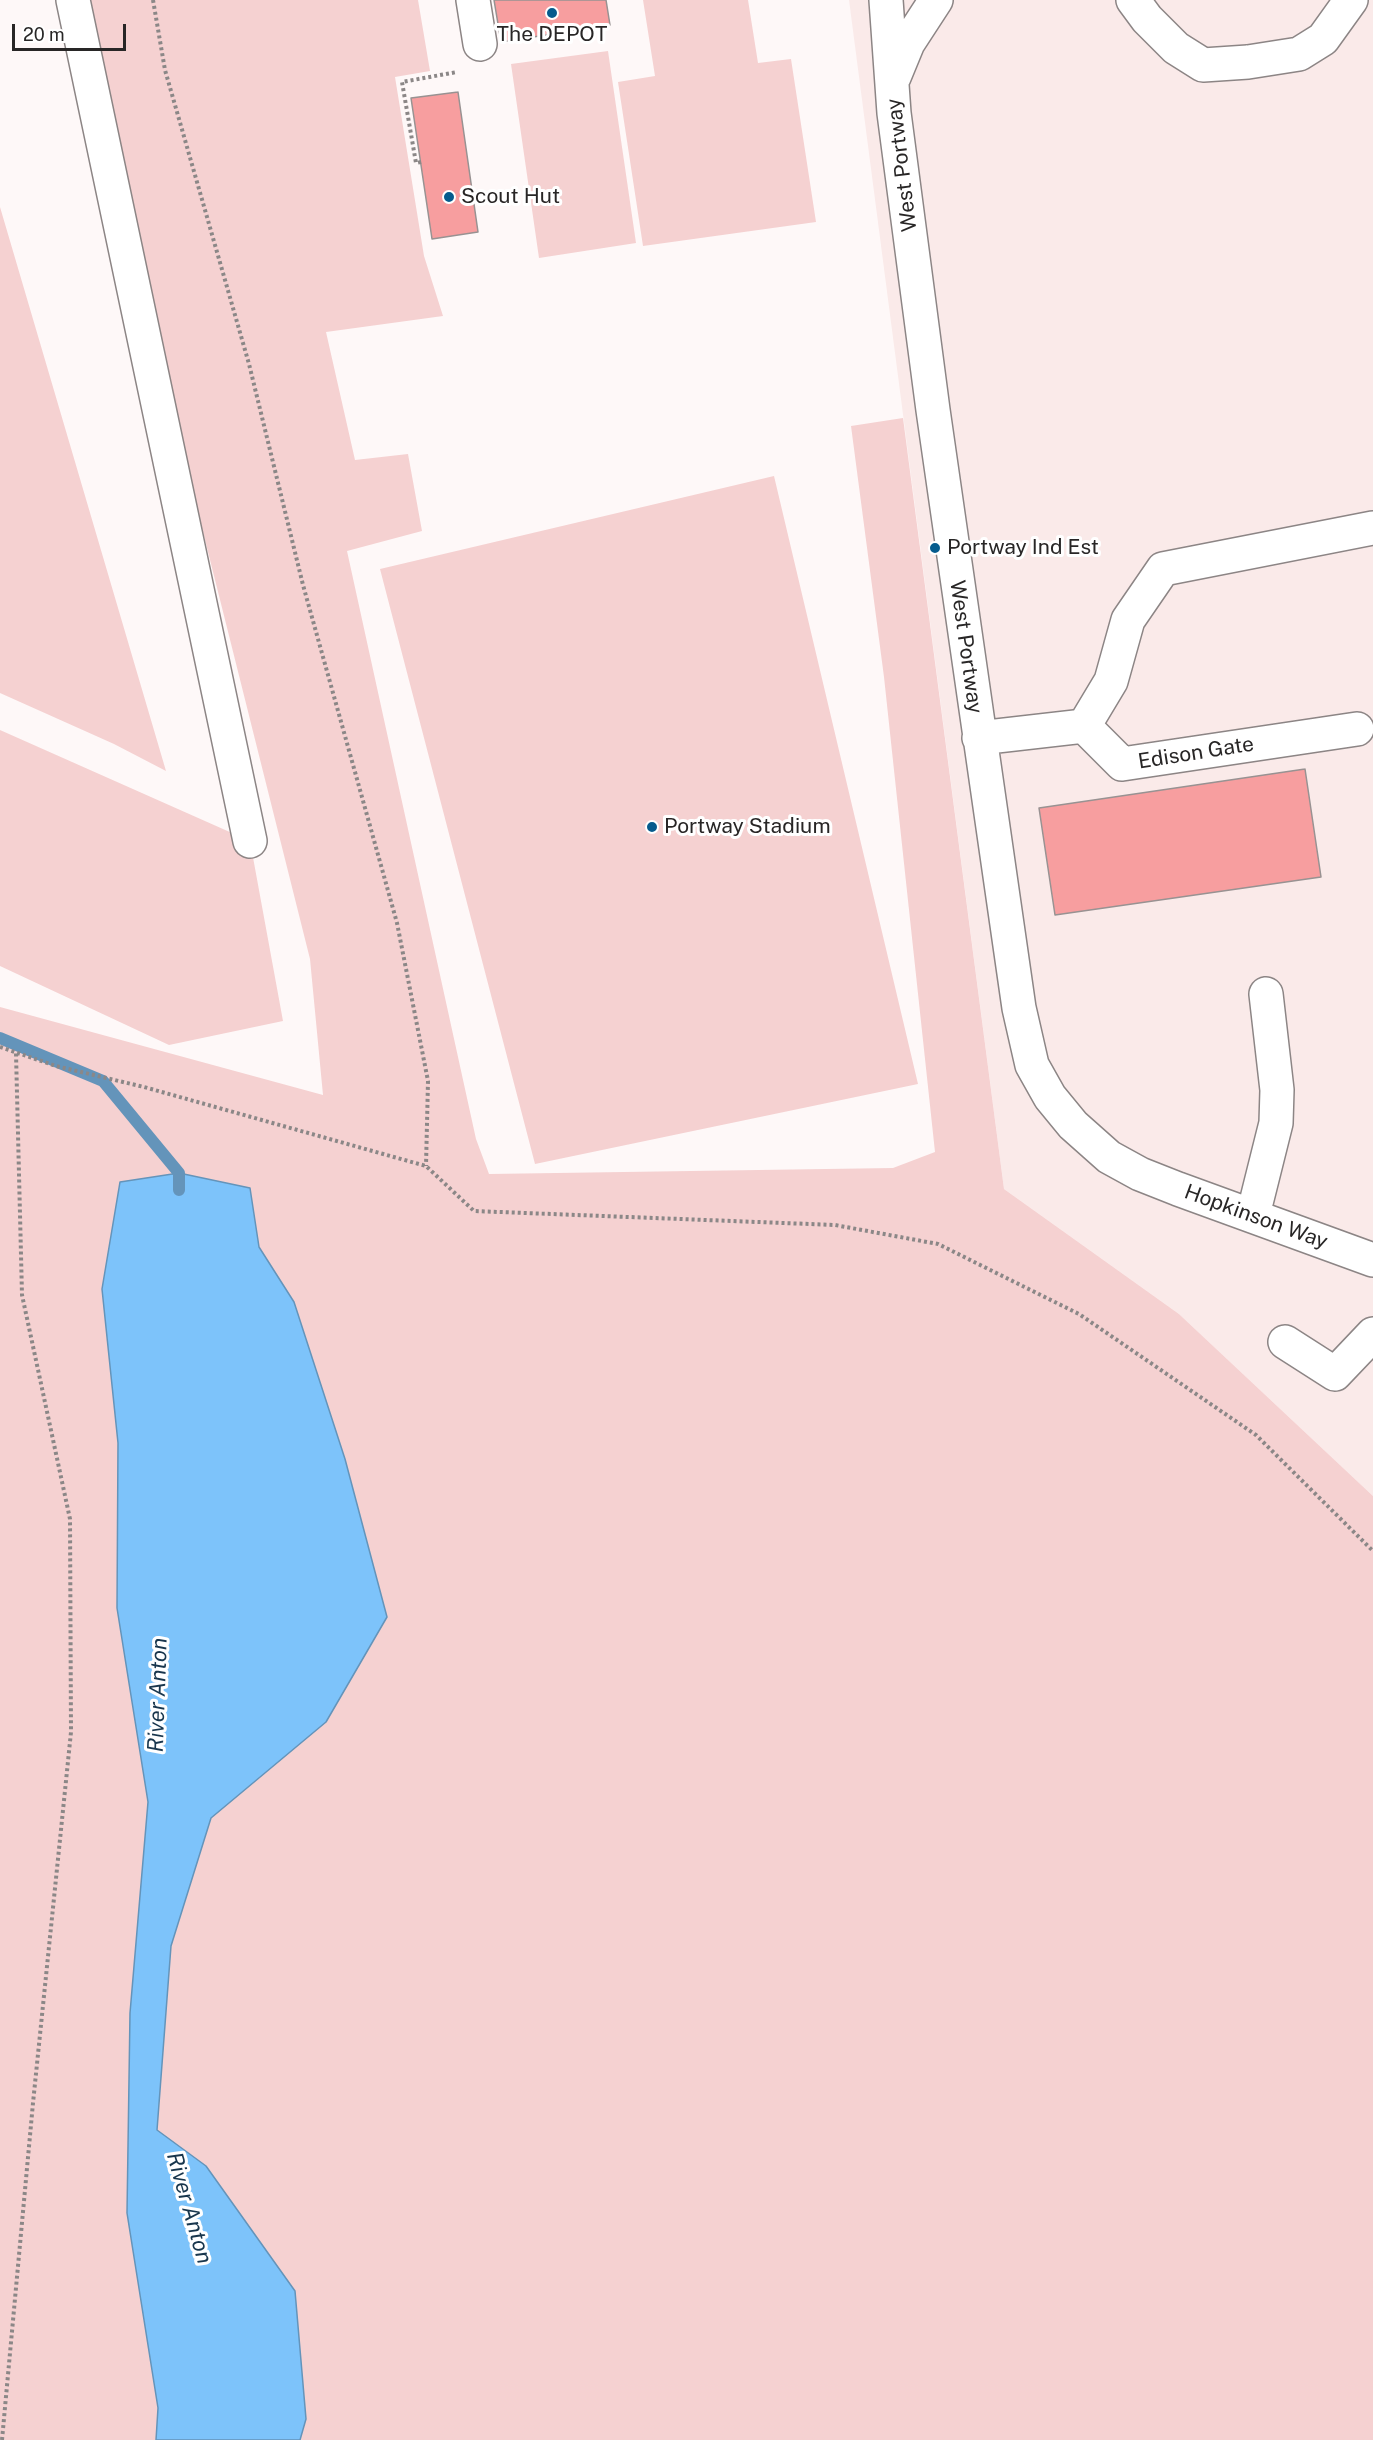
<!DOCTYPE html>
<style>
body{margin:0}
#map{position:relative;width:1373px;height:2440px;overflow:hidden;background:#fef8f8;font-family:"Public Sans",sans-serif}
canvas{display:block}
.scale{position:absolute;left:12px;top:24px;width:114px;height:27px;box-sizing:border-box;border:3px solid #282626;border-top:0;padding-left:8px;font-size:18px;line-height:21px;white-space:nowrap;color:#282626;-webkit-text-stroke:4px #fff;paint-order:stroke}
</style>
<div id="map">
<canvas width="1373" height="2440"></canvas>
<div class="scale">20 m</div>
</div>
<script>
const c = document.querySelector('canvas').getContext('2d');
c.lineJoin = 'round';
function fillPath(path, color) { c.fillStyle = color; c.fill(path, 'evenodd'); }
const shape = rows => new Path2D(rows.map(r => 'M' + r).join(''));
function stroke(path, color, width, dash) { c.strokeStyle = color; c.lineWidth = width; c.lineCap = dash ? 'butt' : 'round'; c.setLineDash(dash || []); c.stroke(path); }
function write(font, color, halo, rows, align = 'center') {
  c.font = font + ' "Public Sans",sans-serif'; c.lineWidth = 6; c.setLineDash([]); c.textBaseline = 'middle'; c.strokeStyle = halo; c.fillStyle = color; for (const [text, x, y, turn = 0] of rows) {
    c.save(); c.translate(x, y); c.rotate((+turn || 0) * Math.PI / 180); c.textAlign = isNaN(turn) ? turn : align; if (halo) c.strokeText(text, 0, 0); c.fillText(text, 0, 0); c.restore();
  }
}
fillPath(shape([
 [849,0,1373,0,1373,1496,1179,1314,1004,1189]
]), '#faeae9');
fillPath(shape([
 [80,0,418,0,430,71,395,77,424,256,443,316,326,332,355,460,408,454,422,531,347,551,476,1139,489,1174,893,1168,935,1152,884,677,851,426,903,418,1004,1189,1179,1314,1373,1496,1373,2440,0,2440,0,1007,323,1095,310,959,185,460],
 [643,0,748,0,758,63,791,59,816,222,643,246,618,82,655,76],
 [608,51,636,243,539,258,511,64],
 [0,207,166,771,114,744,0,693],
 [774,476,918,1084,535,1164,380,569],
 [0,730,250,841,283,1021,169,1045,0,966]
]), '#f5d1d1');
const water = shape([
 [179,1173,250,1188,259,1247,294,1302,345,1459,387,1617,326,1722,211,1818,171,1946,157,2130,206,2166,295,2291,306,2419,300,2440,156,2440,158,2408,127,2213,130,2013,148,1802,117,1608,118,1443,102,1289,120,1182,179,1173]
]);
fillPath(water, '#7dc3fa');
stroke(water, '#6494ba', 1.5);
stroke(shape([
 [0,1038,103,1081,179,1173,179,1190]
]), '#6494ba', 12);
const building = shape([
 [494,0,606,0,610,25,501,42,494,0],
 [458,92,478,232,432,239,411,98,458,92],
 [1305,769,1321,877,1055,915,1039,808,1305,769]
]);
fillPath(building, '#f79e9f');
stroke(building, '#989292', 1.5);
const minor = shape([
 [73,0,250,841],
 [473,0,480,44],
 [886,0,894,113,933,410,1019,1008,1032,1065,1050,1097,1073,1125,1109,1157,1140,1174,1178,1189,1373,1260],
 [1133,0,1147,19,1176,48,1203,65,1248,62,1299,54,1323,39,1351,0],
 [894,77,908,43,936,0],
 [1084,726,1111,681,1128,620,1163,569,1373,528],
 [979,738,1084,726,1122,764,1357,729],
 [1253,1215,1276,1123,1277,1090,1266,994],
 [1285,1342,1335,1374,1373,1334]
]);
stroke(minor, '#8c8585', 36);
stroke(shape([
 [153,0,165,70,249,364,303,585,397,923,428,1081,426,1166],
 [421,162,416,163,402,82,457,72],
 [0,1047,56,1066,144,1087,426,1166,474,1211,835,1225,938,1244,1079,1314,1256,1435,1373,1551],
 [2,2440,33,2103,71,1732,70,1519,22,1295,16,1053]
]), '#8b8787', 4, [3, 3]);
stroke(minor, '#fff', 33);
for (const [x, y, r, color] of [
 [552,13,6,"#065b8d"],
 [449,197,6,"#065b8d"],
 [935,548,6,"#065b8d"],
 [652,827,6,"#065b8d"]
]) { const dot = new Path2D(); dot.arc(x, y, r, 0, 2 * Math.PI); c.fillStyle = color; c.fill(dot); stroke(dot, '#fff', 2); }
write('21px', '#282626', '#fff', [
 ["The DEPOT",552,35,"center"],
 ["Scout Hut",461,197],
 ["Portway Ind Est",947,548],
 ["Portway Stadium",664,827]
], 'left');
write('21px', '#282626', '#fff', [
 ["West Portway",902,165,-97],
 ["West Portway",966,647,82],
 ["Edison Gate",1196,753,-9],
 ["Hopkinson Way",1256,1217,20]
]);
write('italic 22px', '#18364d', '#fff', [
 ["River Anton",158,1695,-88],
 ["River Anton",189,2208,74]
]);
</script>
